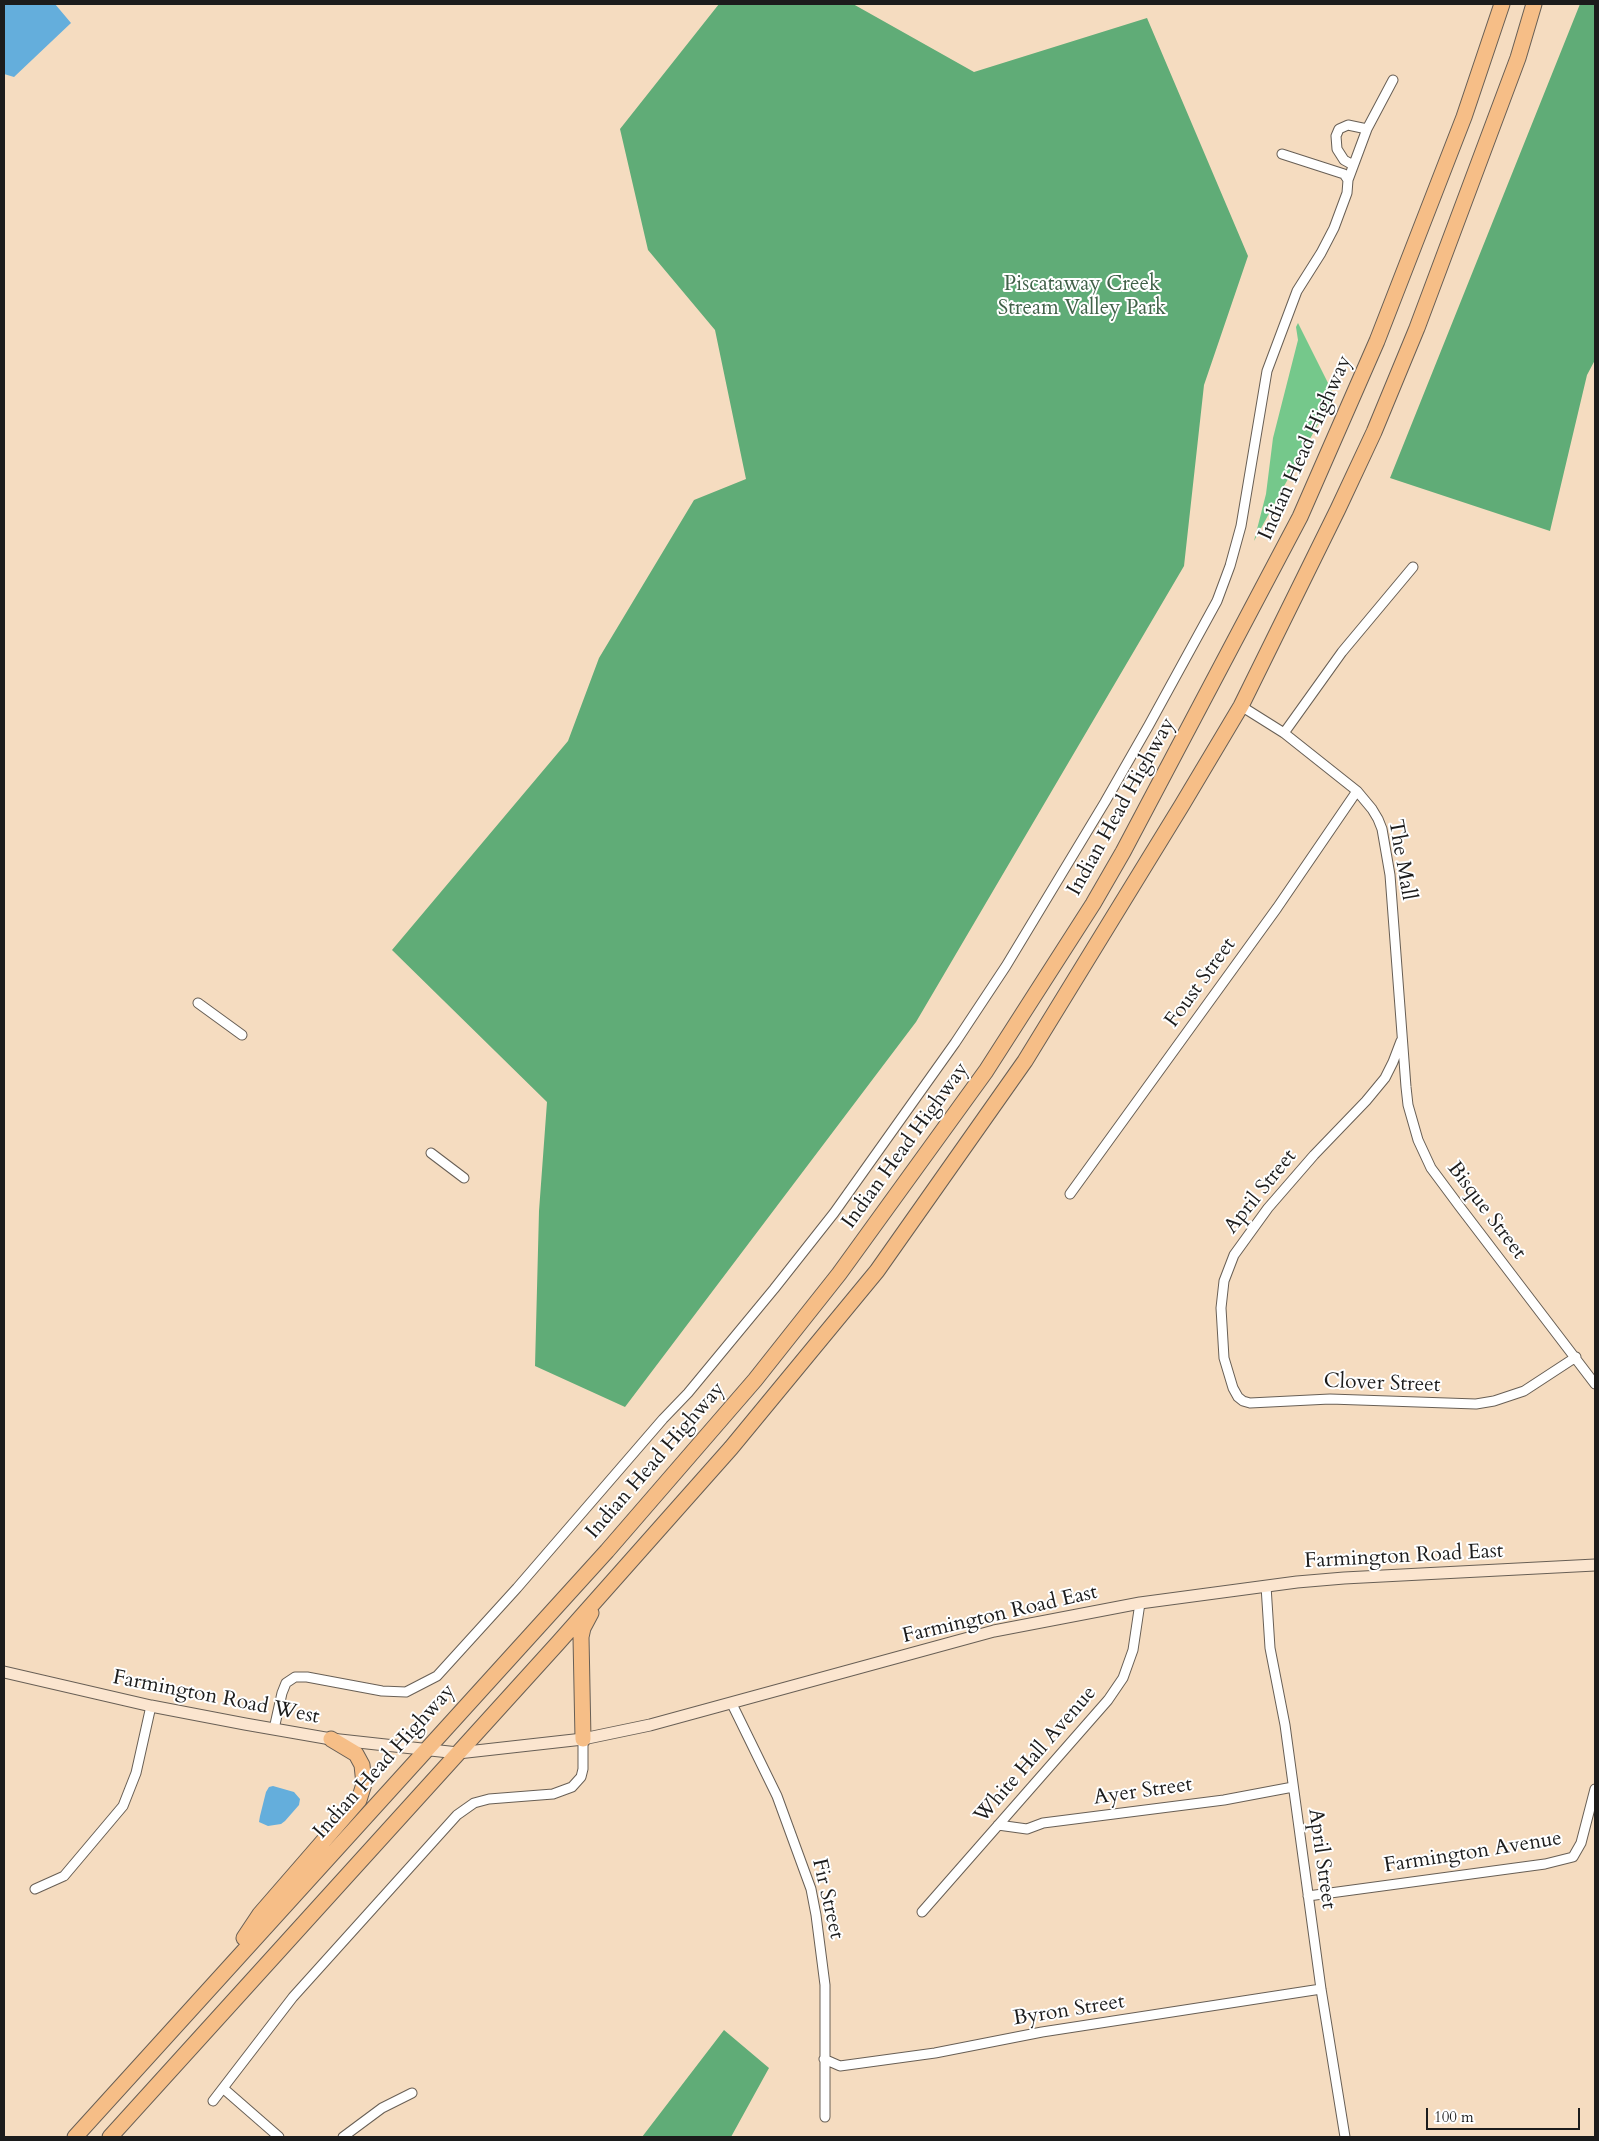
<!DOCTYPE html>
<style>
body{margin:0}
#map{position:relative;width:1599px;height:2141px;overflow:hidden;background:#f5dcc0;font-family:Cardo,serif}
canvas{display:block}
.frame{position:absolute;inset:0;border:5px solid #1c1c1c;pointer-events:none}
.scale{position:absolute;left:1426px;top:2108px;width:154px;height:22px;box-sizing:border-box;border:2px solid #1c1c1c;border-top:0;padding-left:6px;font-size:15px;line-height:18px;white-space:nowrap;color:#1c1c1c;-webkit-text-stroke:4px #fff;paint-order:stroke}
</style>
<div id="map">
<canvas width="1599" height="2141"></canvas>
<div class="frame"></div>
<div class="scale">100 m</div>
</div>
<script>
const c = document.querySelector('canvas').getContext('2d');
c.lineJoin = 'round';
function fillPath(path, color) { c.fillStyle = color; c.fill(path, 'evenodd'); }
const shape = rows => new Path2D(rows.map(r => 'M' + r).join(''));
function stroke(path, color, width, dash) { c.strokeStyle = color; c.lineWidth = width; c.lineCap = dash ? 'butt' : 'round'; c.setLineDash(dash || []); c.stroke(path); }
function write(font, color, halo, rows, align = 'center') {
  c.font = font + ' Cardo,serif'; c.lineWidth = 4; c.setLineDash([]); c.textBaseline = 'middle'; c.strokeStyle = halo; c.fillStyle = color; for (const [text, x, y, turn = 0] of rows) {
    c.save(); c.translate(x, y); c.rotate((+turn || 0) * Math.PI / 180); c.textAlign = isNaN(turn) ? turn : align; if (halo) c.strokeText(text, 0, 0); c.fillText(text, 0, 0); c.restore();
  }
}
fillPath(shape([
 [1298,323,1334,395,1254,541,1266,494,1273,438,1298,340,1296,327]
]), '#75c88b');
fillPath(shape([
 [719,4,853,4,974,72,1147,18,1248,256,1204,385,1184,566,916,1022,625,1407,535,1366,539,1211,547,1102,392,950,568,741,599,658,694,500,746,479,715,330,648,250,620,129],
 [1580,4,1595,4,1595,360,1587,375,1550,531,1390,478],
 [724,2030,769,2068,731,2137,642,2137]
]), '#60ac77');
fillPath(shape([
 [4,4,55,4,71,23,14,77,4,74],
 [273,1786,294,1792,300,1799,299,1805,285,1821,281,1824,268,1826,259,1822,260,1816,266,1792,269,1787]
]), '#64aedc');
const street = shape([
 [1282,154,1344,174,1348,180],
 [1353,165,1344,160,1337,149,1336,136,1339,129,1348,125,1367,129],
 [1241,706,1284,733,1357,791,1372,809,1378,819,1382,829,1390,875,1406,1087,1408,1105,1418,1140,1431,1168,1460,1207,1595,1384],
 [1284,733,1342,652,1413,567],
 [198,1003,242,1035],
 [1401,1041,1393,1062,1385,1078,1366,1101,1314,1155,1268,1208,1234,1255,1224,1281,1221,1308,1224,1358,1233,1388,1238,1397,1243,1401,1250,1403,1330,1399,1476,1404,1494,1401,1524,1391,1576,1357],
 [431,1153,464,1178],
 [1070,1194,1277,908,1357,791],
 [1266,1586,1270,1648,1285,1725,1321,1989,1345,2137],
 [732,1704,777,1796,811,1889,816,1915,825,1985,825,2117],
 [274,1729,282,1693,286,1683,295,1677,307,1677,382,1691,406,1692,437,1676,517,1588,663,1419,688,1393,774,1289,834,1213,955,1043,1006,966,1105,802,1149,725,1217,601,1230,566,1241,526,1267,371,1297,291,1321,253,1334,228,1347,193,1348,180,1367,129,1393,80],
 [998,1825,1027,1829,1043,1823,1224,1800,1293,1787],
 [35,1889,64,1876,123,1806,136,1773,151,1706],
 [1308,1896,1545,1864,1573,1857,1581,1843,1595,1789],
 [922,1912,1108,1700,1123,1678,1133,1650,1140,1603],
 [824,2059,840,2066,935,2053,1042,2032,1321,1989],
 [224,2089,279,2137],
 [213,2101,293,1997,457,1815,474,1803,489,1799,553,1794,572,1787,581,1777,583,1769,583,1739],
 [343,2137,382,2108,412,2093]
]);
const secondary = shape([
 [4,1672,151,1706,245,1724,331,1739,458,1753,583,1739,650,1725,994,1631,1140,1603,1297,1582,1344,1578,1595,1565]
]);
const highway = shape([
 [583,1739,581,1637,583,1628,591,1613],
 [244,1938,260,1914,359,1800,364,1784,362,1765,356,1754,331,1739],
 [75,2137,607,1551,755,1380,839,1274,986,1071,1093,904,1123,852,1300,517,1377,341,1464,117,1502,4],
 [110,2137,558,1643,731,1448,877,1271,1025,1061,1182,805,1241,706,1338,509,1374,432,1417,328,1518,58,1534,4]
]);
stroke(street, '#685f55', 11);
stroke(secondary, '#685f55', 13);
stroke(highway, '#685f55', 17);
stroke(street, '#fff', 9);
stroke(secondary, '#fbe5cf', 11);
stroke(highway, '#f6be87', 15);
write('21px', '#406148', '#fff', [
 ["Piscataway Creek",1082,285],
 ["Stream Valley Park",1082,309]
]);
write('21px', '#1c1c1c', '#fff', [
 ["Indian Head Highway",1306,448,-66],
 ["Indian Head Highway",1122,807,-61],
 ["The Mall",1401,860,80],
 ["Foust Street",1201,983,-54],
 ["Indian Head Highway",906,1146,-54],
 ["April Street",1261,1192,-51],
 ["Bisque Street",1486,1211,53],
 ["Clover Street",1382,1384,2],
 ["Indian Head Highway",656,1461,-49],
 ["Farmington Road East",1404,1557,-3],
 ["Farmington Road East",1000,1615,-13],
 ["Farmington Road West",216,1698,11],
 ["White Hall Avenue",1036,1755,-49],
 ["Indian Head Highway",385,1762,-48],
 ["Ayer Street",1143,1792,-8],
 ["Farmington Avenue",1473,1853,-9],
 ["April Street",1321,1859,82],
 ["Fir Street",827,1899,77],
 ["Byron Street",1069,2011,-9]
]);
</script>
